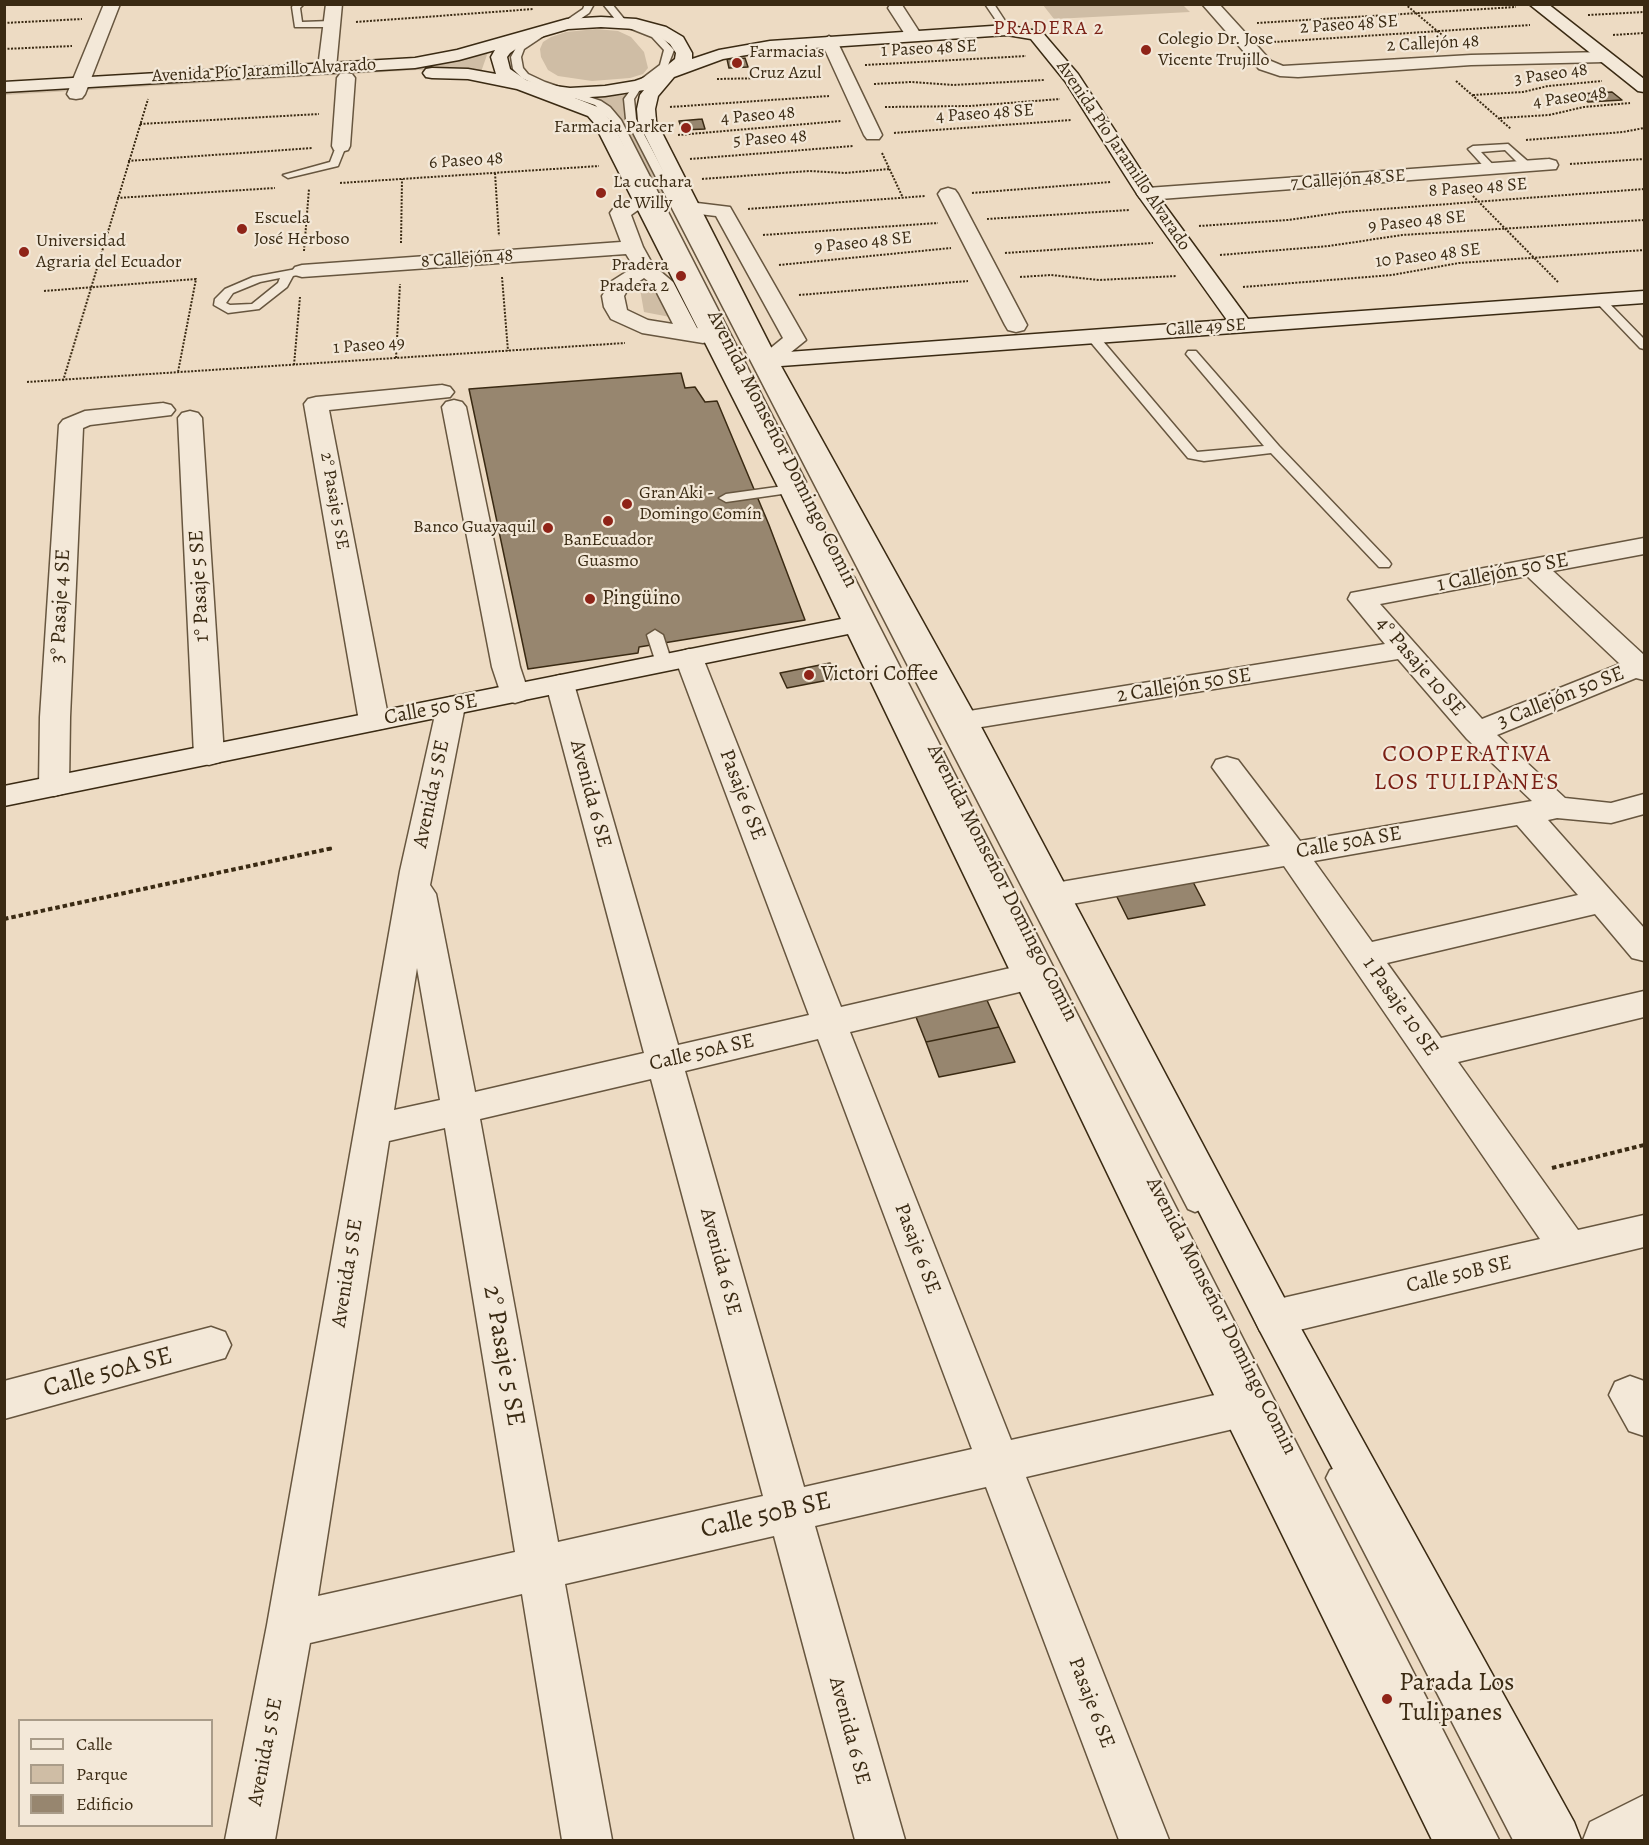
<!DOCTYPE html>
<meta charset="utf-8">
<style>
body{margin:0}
#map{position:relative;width:1649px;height:1845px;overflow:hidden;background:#eddbc3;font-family:Alegreya,serif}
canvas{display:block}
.frame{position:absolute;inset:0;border:6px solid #3a2a13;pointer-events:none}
.legend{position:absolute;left:18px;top:1719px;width:195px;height:108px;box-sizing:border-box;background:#f3e8d8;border:2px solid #a99c89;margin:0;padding:8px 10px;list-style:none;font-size:18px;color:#3a2a13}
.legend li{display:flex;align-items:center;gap:12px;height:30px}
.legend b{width:30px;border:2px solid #a99c89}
</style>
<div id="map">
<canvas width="1649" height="1845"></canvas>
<div class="frame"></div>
<ul class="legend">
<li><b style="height:8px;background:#f3e8d8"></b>Calle</li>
<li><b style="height:16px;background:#cfbda5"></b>Parque</li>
<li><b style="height:16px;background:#97866f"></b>Edificio</li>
</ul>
</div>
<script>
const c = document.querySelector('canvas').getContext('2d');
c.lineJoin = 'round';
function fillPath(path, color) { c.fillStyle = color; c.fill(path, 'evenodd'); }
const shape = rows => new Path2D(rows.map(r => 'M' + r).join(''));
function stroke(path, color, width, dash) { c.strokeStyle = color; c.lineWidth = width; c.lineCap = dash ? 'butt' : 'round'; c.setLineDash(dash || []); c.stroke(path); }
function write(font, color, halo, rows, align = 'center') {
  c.font = font + ' Alegreya,serif'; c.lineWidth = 4.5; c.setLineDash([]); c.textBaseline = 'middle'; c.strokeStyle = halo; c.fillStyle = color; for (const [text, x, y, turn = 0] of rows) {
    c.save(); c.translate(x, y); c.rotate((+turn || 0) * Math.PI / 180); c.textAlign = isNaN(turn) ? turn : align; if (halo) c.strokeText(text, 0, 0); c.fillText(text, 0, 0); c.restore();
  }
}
fillPath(shape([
 [1183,5,1190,12,1054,19,1043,5],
 [596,29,618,31,631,37,644,52,648,68,643,74,630,78,592,81,558,76,548,70,541,57,540,49,543,42,551,37,566,32],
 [488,52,481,72,417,70,5,95,5,92,417,67,448,63],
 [634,94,626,101,664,189,663,199,653,192,599,106,582,99],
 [654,282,670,317,644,312,640,289]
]), '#cfbda5');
const building = shape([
 [745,58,748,67,729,68,727,59,745,58],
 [1612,92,1622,100,1588,102,1579,94,1612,92],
 [702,119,705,129,682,130,679,121,702,119],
 [681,373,685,388,695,387,705,402,717,401,769,525,805,620,639,647,638,653,528,669,469,389,681,373],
 [830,663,839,678,787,688,780,673,830,663],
 [1191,878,1205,905,1128,919,1114,891,1191,878],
 [986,998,999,1027,926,1042,914,1012,986,998],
 [999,1027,1015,1062,939,1077,926,1042,999,1027]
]);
fillPath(building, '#97866f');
stroke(building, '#3a2a13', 1.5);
const lane = shape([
 [294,4,304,4,300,8,302,22,331,21,335,24,331,27,295,27,292,7,294,4],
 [585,4,594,4,589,13,570,26,545,35,524,49,521,57,523,68,528,74,545,82,601,101,610,107,621,120,806,482,804,485,799,486,792,482,611,121,595,105,539,86,522,78,513,69,511,57,517,46,539,31,564,22,583,9,585,4],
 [603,4,612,4,625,20,658,33,674,50,667,68,641,88,634,99,636,119,1202,1197,1205,1203,1202,1209,1195,1212,1188,1209,626,119,624,99,635,84,660,65,664,50,652,37,619,24,603,4],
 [985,4,994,4,1011,30,1010,32,1004,32,985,4],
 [337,144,346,146,338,166,288,178,283,175,330,162,337,144],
 [1508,144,1532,165,1532,169,1524,169,1505,150,1481,152,1497,169,1488,171,1468,149,1473,146,1508,144],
 [302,268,308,271,306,273,293,276,287,287,259,309,228,313,214,305,215,299,225,289,253,277,302,268],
 [280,278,278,283,252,304,230,305,226,303,233,293,260,282,280,278],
 [1600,296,1604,298,1644,339,1644,349,1640,348,1596,302,1596,298,1600,296],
 [1092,332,1096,333,1197,452,1264,446,1186,354,1188,351,1196,351,1279,446,1389,561,1391,564,1389,567,1379,567,1271,453,1204,461,1188,458,1088,339,1088,333,1092,332],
 [791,485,798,489,796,492,726,502,719,498,726,494,791,485],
 [847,573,854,577,1499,1840,1472,1840,840,577,847,573],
 [655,630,663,635,672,663,669,666,659,666,656,663,647,635,655,630],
 [1338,1467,1346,1470,1540,1840,1513,1840,1330,1486,1326,1478,1330,1470,1338,1467]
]);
const street = shape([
 [104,4,120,4,85,94,82,98,76,99,70,98,67,94,104,4],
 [326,4,342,4,336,68,333,72,327,73,321,72,318,68,326,4],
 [1202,4,1219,4,1271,61,1283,66,1471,55,1605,52,1613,57,1605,62,1471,65,1298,77,1280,76,1259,69,1202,4],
 [890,5,902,5,922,36,920,39,908,39,888,8,890,5],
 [829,36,837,41,882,135,879,139,867,139,864,135,821,41,829,36],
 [346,73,352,74,355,78,350,146,348,150,341,152,334,150,332,146,337,78,340,74,346,73],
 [1549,159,1556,161,1558,165,1556,169,1147,200,1140,198,1137,194,1140,190,1147,188,1549,159],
 [948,188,955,190,958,194,1027,325,1024,330,1016,332,1008,330,1005,325,938,194,941,190,948,188],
 [642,194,649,196,652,200,631,215,643,247,653,265,673,282,697,328,711,331,714,336,711,341,703,343,642,333,611,319,604,307,602,296,612,281,634,267,626,254,302,277,295,275,292,271,295,267,302,265,621,242,610,213,613,209,642,194],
 [644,278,653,285,673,324,648,320,627,310,624,296,628,289,644,278],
 [689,202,730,207,806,340,775,365,767,367,759,365,756,360,783,338,716,216,682,212,679,208,682,204,689,202],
 [442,385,450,387,454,392,450,397,329,410,389,721,384,728,374,730,364,728,359,721,304,404,308,399,316,397,442,385],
 [454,400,462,402,466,407,520,667,529,694,525,700,515,703,505,700,501,694,492,667,442,407,446,402,454,400],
 [163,403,171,405,175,410,171,415,90,425,83,428,70,717,69,786,65,793,54,796,43,793,39,786,40,717,59,425,63,420,85,411,163,403],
 [190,411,198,413,202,418,224,755,220,762,209,765,198,762,194,755,178,418,182,413,190,411],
 [1644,538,1644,554,1553,571,1644,655,1644,680,1636,678,1497,735,1565,798,1611,803,1644,794,1644,814,1611,823,1557,818,1548,820,1644,928,1644,961,1632,958,1595,914,1387,963,1441,1038,1644,991,1644,1017,1458,1062,1578,1230,1644,1215,1644,1247,1274,1336,1260,1331,1254,1318,1260,1305,1274,1300,1540,1239,1284,866,1055,907,1044,903,1039,895,1044,887,1055,883,1270,846,1212,767,1216,760,1227,757,1238,760,1300,841,1532,801,1467,739,1398,659,963,730,953,728,948,721,953,714,963,712,1385,644,1348,599,1351,593,1644,538],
 [1527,576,1620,664,1482,719,1380,604,1527,576],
 [1517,825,1578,895,1372,942,1314,861,1517,825],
 [689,649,699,652,703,658,841,1007,1032,963,1044,967,1049,976,1044,985,1032,989,850,1032,1011,1440,1242,1389,1257,1394,1263,1408,1257,1422,1242,1427,1026,1477,1169,1840,1119,1840,986,1487,815,1526,905,1840,855,1840,774,1536,565,1584,612,1840,562,1840,522,1594,310,1643,275,1840,225,1840,267,1625,400,871,437,706,441,700,451,697,461,700,465,706,430,885,436,894,475,1092,644,1053,546,684,550,678,560,675,570,678,574,684,678,1045,809,1015,675,658,679,652,689,649],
 [417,968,440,1100,394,1110,417,968],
 [818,1039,972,1449,804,1487,685,1071,818,1039],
 [651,1079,763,1496,558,1542,480,1119,651,1079],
 [445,1128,515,1552,318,1596,389,1141,445,1128],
 [211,1327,225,1332,231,1345,225,1358,4,1419,4,1381,211,1327],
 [1630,1376,1644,1381,1644,1436,1629,1431,1609,1395,1615,1382,1630,1376],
 [1644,1795,1644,1840,1583,1840,1590,1822,1644,1795]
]);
const secondary = shape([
 [1529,4,1548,4,1644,79,1644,92,1638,91,1529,4],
 [601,17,636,19,666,27,683,37,692,53,692,59,719,50,770,41,1007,25,1042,32,1078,74,1155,192,1248,319,1644,291,1644,303,781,366,978,721,1288,1305,1574,1822,1581,1840,1529,1840,1260,1331,948,721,756,360,638,121,637,109,640,95,644,90,605,96,575,98,600,108,611,121,634,164,803,489,1257,1394,1476,1822,1483,1840,1432,1840,1227,1422,848,634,4,806,4,786,841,619,779,489,594,123,588,116,517,89,468,79,432,78,426,77,423,73,426,69,432,68,468,69,496,74,491,57,495,50,459,60,415,68,4,92,4,82,415,58,457,50,567,19,601,17],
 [601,27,636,29,654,33,670,44,676,53,675,59,658,73,635,81,605,86,570,88,539,84,526,80,510,69,507,57,510,53,527,41,568,29,601,27],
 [1007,35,1031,39,1065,81,1137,194,1227,320,774,353,656,121,655,109,658,96,674,77,723,59,770,51,1007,35]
]);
stroke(lane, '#67563f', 3);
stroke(street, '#67563f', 3);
stroke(secondary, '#3a2a13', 3);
stroke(shape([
 [1405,4,1448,40],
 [1588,15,1644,12],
 [356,22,534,9],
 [4,23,82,19],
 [1257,23,1516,7],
 [1613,35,1644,33],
 [1274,42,1530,25],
 [4,49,72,46],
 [865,65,1026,56],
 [717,79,820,77],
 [1456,81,1511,129],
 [874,84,911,82,953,85,1044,80],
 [1473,95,1523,92,1548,86,1602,81],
 [670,107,829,96],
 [885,107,970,106,1060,99],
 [1500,118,1549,115,1584,107,1630,103],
 [140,124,319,114],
 [894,133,1072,120],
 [678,135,841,121],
 [1526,140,1623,132,1644,128],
 [882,153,903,198],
 [690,159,853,146],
 [128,161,313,148],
 [1570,164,1644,159],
 [495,173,499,236],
 [702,179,809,171,845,173,889,169],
 [340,183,599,166],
 [1468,191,1558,282],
 [972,193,1111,182],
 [117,198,275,188],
 [748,209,926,196],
 [987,219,1129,210],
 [1199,226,1288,220,1344,212,1644,189],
 [763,235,938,223],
 [401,243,402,179],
 [304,251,309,189],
 [1005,253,1153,243],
 [1220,255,1329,246,1402,235,1644,220],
 [779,265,951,248],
 [502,277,508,351],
 [1020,277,1051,275,1099,280,1177,276],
 [1243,287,1392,275,1459,263,1644,250],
 [44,291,196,279,178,372],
 [799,295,968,281],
 [396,358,400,284],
 [294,365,300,297],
 [63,381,148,99],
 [27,382,625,343]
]), '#3a2a13', 2, [2, 1.5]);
stroke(shape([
 [328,849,333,848]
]), '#3a2a13', 3, [4, 2]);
stroke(shape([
 [4,919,333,848],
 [1552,1168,1644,1145]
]), '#3a2a13', 4, [4.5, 3]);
fillPath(lane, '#f3e8d8');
fillPath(street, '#f3e8d8');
fillPath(secondary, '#f3e8d8');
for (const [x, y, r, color] of [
 [1146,50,6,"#8f2418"],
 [737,63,6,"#8f2418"],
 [686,128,6,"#8f2418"],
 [601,193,6,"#8f2418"],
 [242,229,6,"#8f2418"],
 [24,252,6,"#8f2418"],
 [681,276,6,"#8f2418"],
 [627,504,6,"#8f2418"],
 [608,521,6,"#8f2418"],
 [548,528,6,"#8f2418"],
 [590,599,6,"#8f2418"],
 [809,675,6,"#8f2418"],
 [1387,1699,6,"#8f2418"]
]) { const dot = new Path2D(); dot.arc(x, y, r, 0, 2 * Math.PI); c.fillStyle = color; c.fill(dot); stroke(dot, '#f3e8d8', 2); }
write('18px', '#3a2a13', '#f3e8d8', [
 ["2 Paseo 48 SE",1349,25,-4],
 ["2 Callejón 48",1433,44,-3],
 ["1 Paseo 48 SE",929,49,-3],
 ["Avenida Pío Jaramillo Alvarado",264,71,-3],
 ["3 Paseo 48",1551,75,-8],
 ["4 Paseo 48",1570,98,-8],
 ["4 Paseo 48 SE",985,114,-4],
 ["4 Paseo 48",758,116,-5],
 ["5 Paseo 48",770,139,-4],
 ["Avenida Pío Jaramillo Alvarado",1123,156,56],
 ["6 Paseo 48",466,161,-4],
 ["7 Callejón 48 SE",1348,180,-4],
 ["8 Paseo 48 SE",1478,188,-4],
 ["9 Paseo 48 SE",1417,222,-6],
 ["9 Paseo 48 SE",863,243,-6],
 ["10 Paseo 48 SE",1428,256,-7],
 ["8 Callejón 48",467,259,-4],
 ["Calle 49 SE",1206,328,-4],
 ["1 Paseo 49",369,346,-4],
 ["2° Pasaje 5 SE",334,501,80]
]);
write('18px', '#3a2a13', '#f3e8d8', [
 ["Colegio Dr. Jose",1158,40],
 ["Vicente Trujillo",1158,61],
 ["Farmacias",749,53],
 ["Cruz Azul",749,74],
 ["Farmacia Parker",674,128,"right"],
 ["La cuchara",613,183],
 ["de Willy",613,204],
 ["Escuela",254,219],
 ["José Herboso",254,240],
 ["Universidad",36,242],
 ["Agraria del Ecuador",36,263],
 ["Pradera",669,266,"right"],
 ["Pradera 2",669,287,"right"],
 ["Gran Aki -",639,494],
 ["Domingo Comín",639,515],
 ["Banco Guayaquil",536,528,"right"],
 ["BanEcuador",608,541,"center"],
 ["Guasmo",608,562,"center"]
], 'left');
c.letterSpacing = '1.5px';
write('20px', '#7a1f14', '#f3e8d8', [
 ["PRADERA 2",1049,29]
]);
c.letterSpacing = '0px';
write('21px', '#3a2a13', '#f3e8d8', [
 ["Avenida Monseñor Domingo Comin",782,449,63],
 ["1 Callejón 50 SE",1503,573,-11],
 ["1° Pasaje 5 SE",200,586,-93],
 ["3° Pasaje 4 SE",61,606,-87],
 ["4° Pasaje 10 SE",1420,667,49],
 ["2 Callejón 50 SE",1184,686,-9],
 ["3 Callejón 50 SE",1561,698,-22],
 ["Calle 50 SE",431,710,-11],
 ["Avenida 5 SE",432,794,-78],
 ["Avenida 6 SE",590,794,75],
 ["Pasaje 6 SE",742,795,69],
 ["Calle 50A SE",1349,843,-10],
 ["Avenida Monseñor Domingo Comin",1002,883,63],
 ["1 Pasaje 10 SE",1400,1007,55],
 ["Calle 50A SE",702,1053,-13],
 ["Pasaje 6 SE",917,1249,69],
 ["Avenida 6 SE",720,1262,75],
 ["Avenida 5 SE",348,1273,-81],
 ["Calle 50B SE",1459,1275,-13],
 ["Avenida Monseñor Domingo Comin",1221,1316,63],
 ["Pasaje 6 SE",1091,1703,69],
 ["Avenida 6 SE",849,1731,75],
 ["Avenida 5 SE",266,1752,-79]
]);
write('21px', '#3a2a13', '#f3e8d8', [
 ["Pingüino",602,599],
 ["Victori Coffee",821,675]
], 'left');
c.letterSpacing = '1.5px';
write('24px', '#7a1f14', '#f3e8d8', [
 ["COOPERATIVA",1467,755],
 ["LOS TULIPANES",1467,783]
]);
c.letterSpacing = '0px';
write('26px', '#3a2a13', '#f3e8d8', [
 ["2° Pasaje 5 SE",503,1356,80],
 ["Calle 50A SE",108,1373,-15],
 ["Calle 50B SE",766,1516,-13]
]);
write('26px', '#3a2a13', '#f3e8d8', [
 ["Parada Los",1399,1684],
 ["Tulipanes",1399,1714]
], 'left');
</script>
